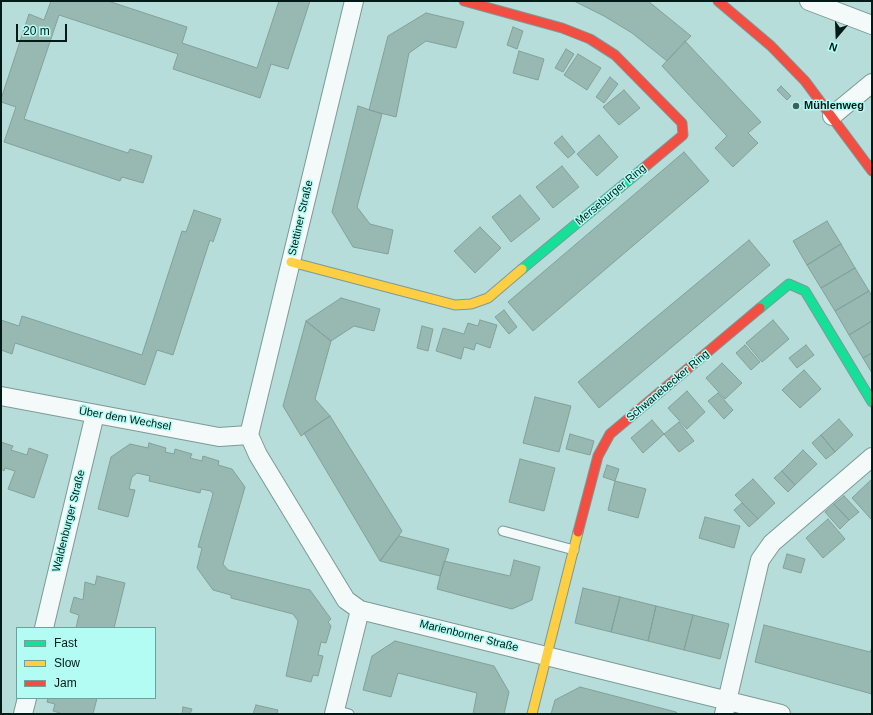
<!DOCTYPE html>
<meta charset="utf-8">
<style>
body{margin:0}
#map{position:relative;width:873px;height:715px;overflow:hidden;background:#b6ddd9;font-family:Arial,sans-serif}
canvas{display:block}
.frame{position:absolute;inset:0;border:2px solid #001a18;pointer-events:none}
.legend{position:absolute;left:16px;top:627px;width:140px;height:72px;box-sizing:border-box;background:#b2fcf3;border:1px solid #6ba29b;margin:0;padding:5px 7px;list-style:none;font-size:12px;color:#001a18}
.legend li{display:flex;align-items:center;gap:8px;height:20px}
.legend b{width:20px;border:1px solid #6ba29b}
.north{position:absolute;left:817px;top:16px;width:40px;height:40px;-webkit-text-stroke:3px #b2fcf3;paint-order:stroke;rotate:199deg;font-size:11px;font-weight:700;line-height:16px;text-align:center;color:#001a18}
.north::after{content:'';display:block;margin:auto;width:14px;height:18px;background:#001a18;clip-path:polygon(50% 0,100% 100%,50% 72%,0 100%)}
.scale{position:absolute;left:16px;top:24px;width:51px;height:18px;box-sizing:border-box;border:2px solid #001a18;border-top:0;padding-left:5px;font-size:12px;line-height:14px;white-space:nowrap;color:#001a18;-webkit-text-stroke:3px #b2fcf3;paint-order:stroke}
</style>
<div id="map">
<canvas width="873" height="715"></canvas>
<div class="frame"></div>
<ul class="legend">
<li><b style="height:5px;background:#16e098"></b>Fast</li>
<li><b style="height:5px;background:#ffcf43"></b>Slow</li>
<li><b style="height:5px;background:#f24e42"></b>Jam</li>
</ul>
<div class="north">N</div>
<div class="scale">20 m</div>
</div>
<script>
const c = document.querySelector('canvas').getContext('2d');
c.lineJoin = 'round';
function fillPath(path, color) { c.fillStyle = color; c.fill(path, 'evenodd'); }
const shape = rows => new Path2D(rows.map(r => 'M' + r).join(''));
function stroke(path, color, width, dash) { c.strokeStyle = color; c.lineWidth = width; c.lineCap = dash ? 'butt' : 'round'; c.setLineDash(dash || []); c.stroke(path); }
function write(font, color, halo, rows, align = 'center') {
  c.font = font + ' Arial,sans-serif'; c.lineWidth = 3; c.setLineDash([]); c.textBaseline = 'middle'; c.strokeStyle = halo; c.fillStyle = color; for (const [text, x, y, turn = 0] of rows) {
    c.save(); c.translate(x, y); c.rotate((+turn || 0) * Math.PI / 180); c.textAlign = isNaN(turn) ? turn : align; if (halo) c.strokeText(text, 0, 0); c.fillText(text, 0, 0); c.restore();
  }
}
const building = shape([
 [51,1,108,1,187,27,182,43,257,68,279,1,310,1,288,69,271,64,260,98,173,69,178,54,59,15,24,119,128,153,130,149,152,156,143,183,122,177,120,181,4,142,16,107,1,102,1,99,29,14,44,20,51,1],
 [574,1,648,1,691,36,667,61,632,33,604,16,574,1],
 [426,13,464,22,456,48,426,41,409,53,396,117,369,110,388,36,426,13],
 [513,27,523,31,517,49,507,45,513,27],
 [685,41,761,122,748,133,758,143,733,167,715,148,727,136,662,66,685,41],
 [566,49,574,54,563,72,555,68,566,49],
 [519,51,544,59,538,80,513,73,519,51],
 [578,54,601,68,587,90,564,75,578,54],
 [610,77,618,84,604,103,596,97,610,77],
 [781,86,791,96,787,100,777,90,781,86],
 [624,90,640,108,619,125,603,107,624,90],
 [358,106,382,114,357,207,370,224,393,230,388,254,353,247,332,212,358,106],
 [599,135,618,157,597,176,577,154,599,135],
 [562,136,575,152,568,158,554,143,562,136],
 [684,152,709,181,533,331,508,302,684,152],
 [562,166,579,187,553,208,536,187,562,166],
 [520,195,540,219,511,242,492,217,520,195],
 [194,210,221,219,213,242,210,240,173,355,157,350,145,385,15,343,12,354,1,350,1,320,19,326,22,316,142,355,182,231,186,232,194,210],
 [827,221,841,244,807,265,793,241,827,221],
 [480,227,501,248,475,273,454,251,480,227],
 [749,240,770,265,599,408,578,382,749,240],
 [841,244,855,268,821,288,807,265,841,244],
 [855,268,869,291,835,311,821,288,855,268],
 [869,291,872,296,872,321,849,335,835,311,869,291],
 [341,298,380,309,374,331,354,326,331,341,306,321,341,298],
 [504,310,517,327,509,334,495,317,504,310],
 [480,320,497,325,490,348,476,343,474,350,464,347,461,359,436,351,443,328,464,334,468,323,478,326,480,320],
 [773,320,789,339,762,362,746,343,773,320],
 [306,321,331,341,315,399,330,416,301,436,283,406,306,321],
 [872,321,872,353,863,358,849,335,872,321],
 [422,326,433,329,428,351,417,348,422,326],
 [745,345,760,362,751,370,736,353,745,345],
 [806,345,814,355,797,368,789,358,806,345],
 [872,353,872,373,863,358,872,353],
 [722,363,742,383,725,399,706,378,722,363],
 [804,370,821,389,800,408,782,390,804,370],
 [687,391,705,412,687,429,668,408,687,391],
 [718,393,733,410,724,419,708,401,718,393],
 [535,397,571,406,559,452,523,443,535,397],
 [330,416,402,531,380,561,304,433,330,416],
 [839,419,853,435,835,452,821,435,839,419],
 [652,420,664,434,643,453,631,438,652,420],
 [679,422,694,441,679,452,664,434,679,422],
 [570,434,594,441,590,455,566,449,570,434],
 [821,435,835,452,826,459,812,443,821,435],
 [1,442,13,446,11,450,27,455,29,448,48,455,34,498,8,489,15,471,5,468,4,471,1,469,1,442],
 [149,443,166,448,165,452,174,454,175,449,192,454,190,458,202,461,203,456,219,461,218,465,232,469,245,487,223,564,228,570,310,590,331,619,328,622,331,626,326,643,321,642,318,655,323,656,318,676,313,675,311,682,286,676,298,621,293,614,231,598,231,595,213,590,197,568,202,548,198,547,213,494,211,491,201,489,200,493,149,481,150,476,137,473,132,477,129,489,135,490,128,517,98,509,111,457,130,444,148,448,149,443],
 [803,450,817,464,795,485,782,471,803,450],
 [520,459,555,468,544,511,509,502,520,459],
 [607,465,619,469,615,481,603,477,607,465],
 [782,471,795,485,788,492,774,478,782,471],
 [753,479,775,503,758,519,735,495,753,479],
 [872,479,872,518,871,519,852,498,872,479],
 [615,481,646,489,638,518,608,510,615,481],
 [844,496,859,512,849,520,834,504,844,496],
 [742,503,758,519,749,527,734,510,742,503],
 [834,504,849,520,840,529,825,512,834,504],
 [705,517,740,526,734,548,699,538,705,517],
 [828,519,845,539,823,558,806,538,828,519],
 [399,536,449,549,440,576,380,561,399,536],
 [787,554,805,559,801,573,783,568,787,554],
 [514,560,540,567,532,600,512,609,437,589,444,561,510,576,514,560],
 [97,576,125,583,114,628,76,628,79,615,70,612,74,597,83,600,85,582,95,585,97,576],
 [583,588,620,597,611,632,575,623,583,588],
 [620,597,656,606,648,641,611,632,620,597],
 [656,606,693,615,684,650,648,641,656,606],
 [693,615,729,624,720,659,684,650,693,615],
 [764,625,870,652,872,648,872,694,755,662,764,625],
 [395,641,494,666,509,692,504,714,473,714,477,693,398,673,391,697,363,690,372,656,395,641],
 [580,687,676,712,678,714,551,714,555,700,580,687],
 [48,698,97,698,93,714,63,714,53,711,55,704,47,702,48,698],
 [256,705,278,710,277,714,253,714,256,705],
 [183,707,192,709,190,714,182,714,183,707]
]);
fillPath(building, '#97b9b1');
stroke(building, '#83a09a', 1);
const lane = shape([
 [503,531,574,550],
 [335,710,349,714]
]);
const street = shape([
 [809,1,872,25],
 [832,116,872,83],
 [1,396,219,437,249,435],
 [249,435,258,455,346,600,360,610,781,714],
 [249,435,354,1],
 [44,628,95,414],
 [23,714,27,698],
 [334,714,360,610],
 [724,714,760,560,772,543,872,457]
]);
const fast = shape([
 [522,269,646,166],
 [760,308,789,284,805,291,872,402]
]);
const slow = shape([
 [291,262,455,305,471,304,488,298,522,269],
 [532,714,578,532]
]);
const jam = shape([
 [464,1,562,28,590,39,615,55,682,123,683,135,646,166],
 [718,1,771,46,805,81,872,171],
 [578,532,598,456,610,434,760,308]
]);
stroke(lane, '#7b9a98', 11);
stroke(street, '#7b9a98', 20);
stroke(fast, '#7b9a98', 11);
stroke(slow, '#7b9a98', 11);
stroke(jam, '#7b9a98', 11);
stroke(lane, '#f4faf9', 9);
stroke(street, '#f4faf9', 18);
stroke(fast, '#16e098', 9);
stroke(slow, '#ffcf43', 9);
stroke(jam, '#f24e42', 9);
for (const [x, y, r, color] of [
 [796,106,4,"#405e5c"]
]) { const dot = new Path2D(); dot.arc(x, y, r, 0, 2 * Math.PI); c.fillStyle = color; c.fill(dot); stroke(dot, '#b2fcf3', 1.5); }
write('bold 11px', '#001a18', '#b2fcf3', [
 ["Mühlenweg",804,106]
], 'left');
write('11px', '#001a18', '#b2fcf3', [
 ["Merseburger Ring",611,195,-40],
 ["Stettiner Straße",301,218,-77],
 ["Schwanebecker Ring",668,386,-40],
 ["Über dem Wechsel",125,419,10],
 ["Waldenburger Straße",69,521,-76],
 ["Marienborner Straße",469,636,14]
]);
</script>
